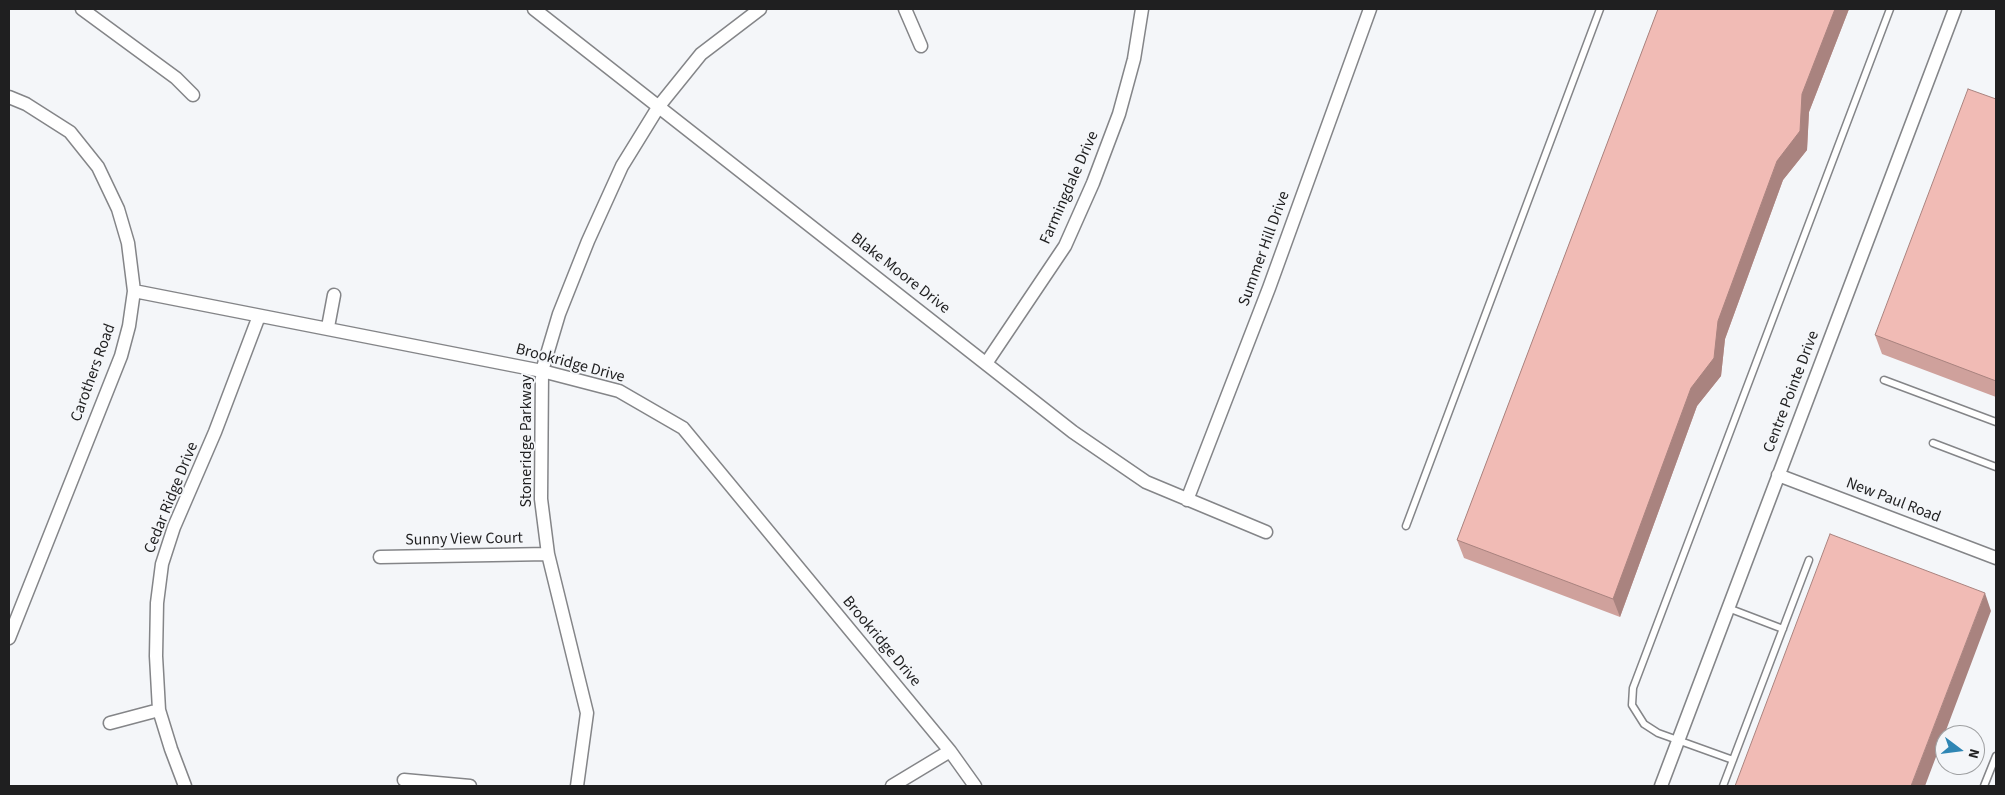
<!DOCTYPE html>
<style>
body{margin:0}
#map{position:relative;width:2005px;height:795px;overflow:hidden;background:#f4f6f9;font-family:"Source Sans 3",sans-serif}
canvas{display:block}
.frame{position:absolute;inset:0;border:10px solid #1f1f20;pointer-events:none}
.north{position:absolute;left:1935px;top:725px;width:50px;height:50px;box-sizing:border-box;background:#f4f6f9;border:1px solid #9fa0a2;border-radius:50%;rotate:105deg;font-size:14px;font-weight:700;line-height:20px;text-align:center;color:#1f1f20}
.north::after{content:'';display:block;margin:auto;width:18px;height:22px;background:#2f86b4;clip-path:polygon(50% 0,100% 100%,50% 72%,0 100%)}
</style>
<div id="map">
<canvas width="2005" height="795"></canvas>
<div class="frame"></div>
<div class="north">N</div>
</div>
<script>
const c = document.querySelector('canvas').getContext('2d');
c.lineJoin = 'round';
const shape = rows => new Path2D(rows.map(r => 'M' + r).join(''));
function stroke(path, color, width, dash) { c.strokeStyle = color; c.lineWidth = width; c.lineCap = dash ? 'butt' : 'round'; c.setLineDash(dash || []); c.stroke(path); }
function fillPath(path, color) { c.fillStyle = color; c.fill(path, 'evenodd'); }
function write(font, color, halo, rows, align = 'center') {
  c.font = font + ' "Source Sans 3",sans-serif'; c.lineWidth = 4; c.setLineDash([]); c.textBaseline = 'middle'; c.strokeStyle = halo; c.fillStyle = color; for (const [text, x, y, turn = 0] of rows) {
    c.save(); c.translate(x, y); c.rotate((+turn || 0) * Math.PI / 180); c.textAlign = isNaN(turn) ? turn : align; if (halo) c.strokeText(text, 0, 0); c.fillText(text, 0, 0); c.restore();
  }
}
const service = shape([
 [1884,380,1996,422],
 [1933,443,1996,467],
 [1406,526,1600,9],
 [1728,608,1783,629],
 [1733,760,1658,733,1644,724,1632,705,1633,688,1890,9],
 [1723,786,1809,560],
 [1984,786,1996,756]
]);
const minor = shape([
 [82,9,176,78,193,95],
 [534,9,1073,432,1146,482,1266,532],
 [905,9,921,46],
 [9,97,26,104,70,132,98,167,118,209,128,243,134,291,129,326,121,356,9,638],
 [134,291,542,371,619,391,683,428,950,751,975,786],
 [328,327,334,295],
 [987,362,1065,246,1093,183,1119,114,1134,59,1142,9],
 [1778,475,1996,558],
 [1187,500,1269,288,1370,9],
 [380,557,548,554],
 [110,723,159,710],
 [404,780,470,786],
 [185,786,171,749,159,710,156,656,157,603,162,564,174,527,215,432,259,316],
 [577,786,587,713,548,554,541,499,542,371,559,314,588,241,622,166,659,106,701,54,760,9],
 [892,786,950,751],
 [1661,786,1955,9]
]);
stroke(service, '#848588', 9);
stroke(minor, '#848588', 15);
stroke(service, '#fff', 6);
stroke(minor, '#fff', 12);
fillPath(shape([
 [1658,9,1849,9,1809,112,1807,150,1783,180,1725,339,1721,376,1697,406,1620,617,1464,558,1457,540],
 [1996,99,1996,397,1882,354,1875,335]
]), '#cfa19c');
fillPath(shape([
 [1835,9,1849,9,1809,112,1807,150,1783,180,1725,339,1721,376,1697,406,1620,617,1613,599,1691,388,1718,321,1802,94],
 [1985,593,1991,611,1925,786,1911,786]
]), '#a9837f');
const building = shape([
 [1658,9,1835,9,1802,94,1800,131,1777,161,1718,321,1714,358,1691,388,1613,599,1457,540,1658,9],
 [1968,89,1996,99,1996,381,1875,335,1968,89],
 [1830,534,1985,593,1911,786,1735,786,1830,534]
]);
fillPath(building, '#f1bbb5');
stroke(building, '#a9837f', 1);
write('16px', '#1f1f20', '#f4f6f9', [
 ["Farmingdale Drive",1070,188,-66],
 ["Summer Hill Drive",1265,249,-70],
 ["Blake Moore Drive",900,274,38],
 ["Brookridge Drive",570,364,15],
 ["Carothers Road",94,373,-70],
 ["Centre Pointe Drive",1792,392,-69],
 ["Stoneridge Parkway",527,441,-90],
 ["Cedar Ridge Drive",172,498,-68],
 ["New Paul Road",1893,501,21],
 ["Sunny View Court",464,540,-1],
 ["Brookridge Drive",881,642,50]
]);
</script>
